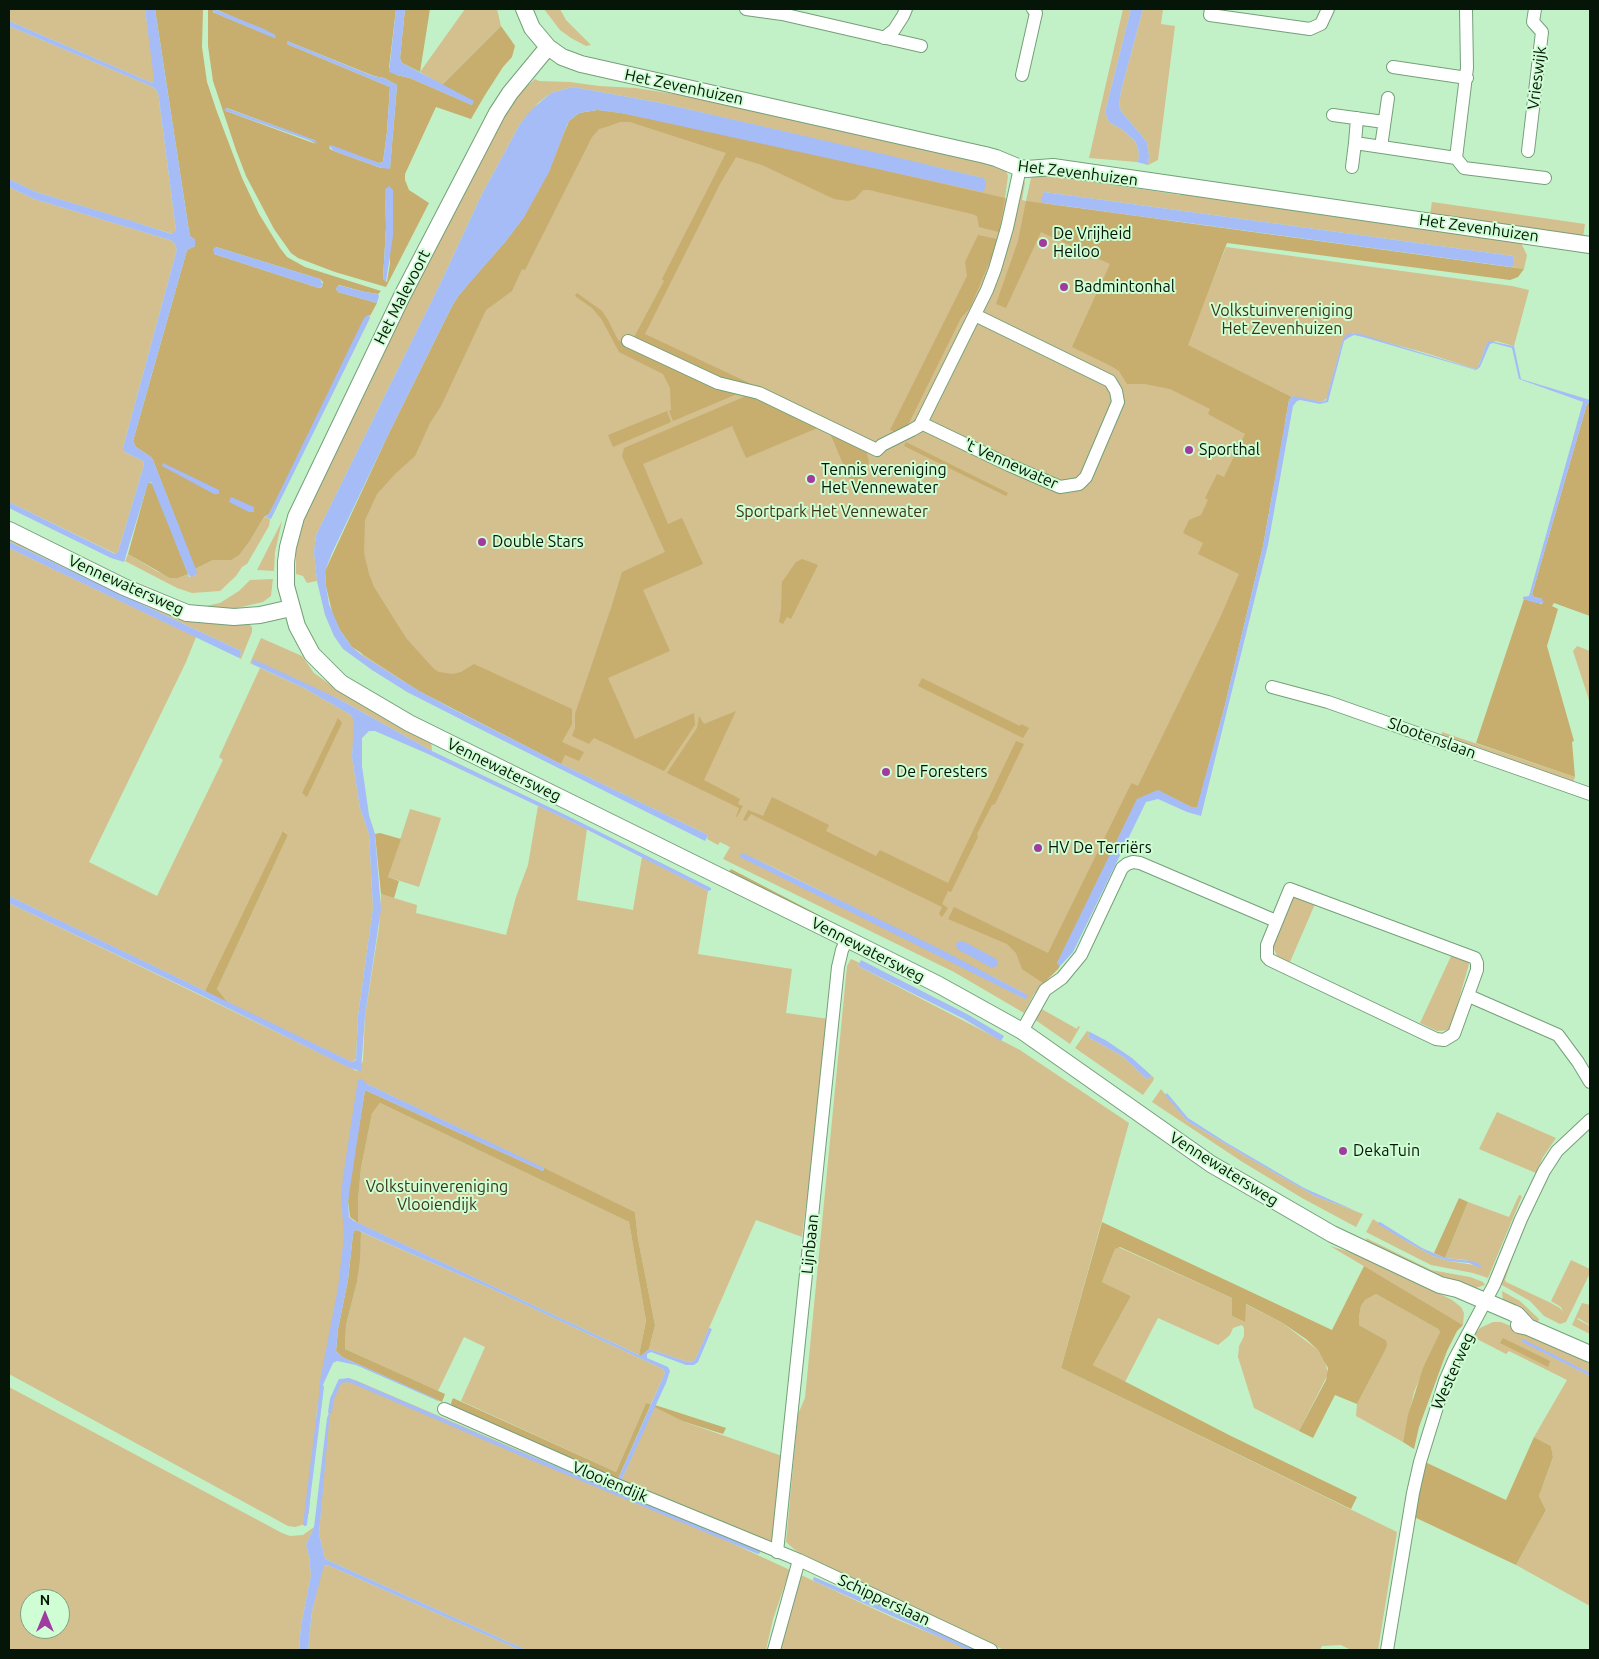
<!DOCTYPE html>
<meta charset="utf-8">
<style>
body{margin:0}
#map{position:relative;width:1599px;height:1659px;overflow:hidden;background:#c2f1c7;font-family:Ubuntu,sans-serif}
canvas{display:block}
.frame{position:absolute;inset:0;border:10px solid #051507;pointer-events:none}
.north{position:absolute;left:20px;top:1589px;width:50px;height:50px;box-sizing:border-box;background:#cffed4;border:1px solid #7ea182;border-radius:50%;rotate:0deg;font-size:14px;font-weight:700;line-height:20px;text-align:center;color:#051507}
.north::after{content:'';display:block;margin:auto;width:18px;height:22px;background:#a03ba0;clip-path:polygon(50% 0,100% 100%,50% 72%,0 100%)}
</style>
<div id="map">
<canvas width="1599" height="1659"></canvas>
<div class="frame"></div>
<div class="north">N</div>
</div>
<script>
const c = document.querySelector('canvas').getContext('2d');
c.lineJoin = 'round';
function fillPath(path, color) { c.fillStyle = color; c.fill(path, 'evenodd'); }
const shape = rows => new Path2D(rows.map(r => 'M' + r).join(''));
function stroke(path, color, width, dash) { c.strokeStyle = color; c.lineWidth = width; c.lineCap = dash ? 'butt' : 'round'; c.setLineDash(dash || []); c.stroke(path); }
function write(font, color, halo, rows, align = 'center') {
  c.font = font + ' Ubuntu,sans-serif'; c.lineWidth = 4; c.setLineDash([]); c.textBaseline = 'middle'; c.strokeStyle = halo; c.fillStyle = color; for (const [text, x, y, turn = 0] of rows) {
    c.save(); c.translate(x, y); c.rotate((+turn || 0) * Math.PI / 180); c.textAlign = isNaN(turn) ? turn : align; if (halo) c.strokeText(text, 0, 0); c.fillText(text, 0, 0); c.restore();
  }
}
fillPath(shape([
 [9,9,145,9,155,79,152,83,9,21],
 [465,9,497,9,501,26,442,85,420,72],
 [544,9,560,9,566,20,591,45,586,46,571,38,560,30],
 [1123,9,1131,9,1105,112,1109,122,1123,130,1135,141,1138,148,1139,157,1137,162,1089,158],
 [1143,9,1163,9,1161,24,1175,26,1158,160,1148,165,1149,156,1147,142,1121,111,1119,106,1121,91],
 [9,26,153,87,158,92,176,230,173,234,36,192,9,179],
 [535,79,539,81,570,82,599,86,636,88,674,94,675,92,997,163,1006,171,1008,176,1005,198,1018,200,1023,181,1025,182,1022,200,1026,201,1031,178,1041,174,1180,195,1181,192,1520,241,1527,255,1524,269,1511,267,1514,260,1513,256,1044,192,1043,203,1167,220,1128,332,1274,410,1287,428,1199,812,1162,797,1147,798,1058,969,1034,994,1024,1013,954,972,723,859,730,847,720,842,718,845,707,839,708,835,561,764,419,691,363,656,326,586,467,285,506,241,524,217,566,127,597,110,621,113,725,134,983,178,661,103,573,87,551,93,538,103,520,124,482,194,440,284,316,535,314,552,317,581,307,583,303,576,296,574,296,547,303,516,473,163,519,93],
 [753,857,997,979,1022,992,1025,999],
 [9,187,34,199,173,241,177,249,123,448,123,451,143,461,144,465,118,552,116,554,9,502],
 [1432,202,1585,224,1583,237,1430,214],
 [1226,247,1512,286,1529,290,1514,346,1496,341,1486,345,1479,365,1475,369,1426,353,1352,333,1342,342,1327,398,1322,402,1292,397,1187,345],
 [264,517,270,519,269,526,247,564,242,567,236,576,220,591,192,593,177,588,125,561,128,554,158,572,178,578,188,574,189,577,196,575,195,569,213,560,220,559,251,539],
 [282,521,275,552,274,571,257,570],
 [9,538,118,588,247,622,252,627,252,632,241,659,237,657,240,657,241,651,10,542,9,543],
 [9,548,196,637,186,662,89,862,157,896,223,760,219,757,260,668,304,688,351,715,355,721,352,757,360,808,369,834,373,908,358,1016,356,1059,352,1062,229,1004,217,989,288,835,284,831,205,991,9,896],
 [273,579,271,596,263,602,237,608,208,608,201,607,220,603,239,591,250,580],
 [261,638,302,656,314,673,348,697,431,740,432,751,337,698,250,663],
 [1577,646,1590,651,1590,703,1573,651],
 [1442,732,1575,777,1572,784,1442,738],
 [538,806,587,829,577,900,633,910,642,857,708,891,698,954,792,969,786,1013,829,1019,812,1179,806,1206,802,1237,756,1220,696,1358,693,1362,685,1361,649,1349,655,1325,638,1239,635,1212,367,1084,361,1084,350,1134,345,1242,333,1340,317,1409,309,1512,305,1524,295,1527,288,1526,9,1374,9,903,357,1071,363,1061,365,1016,379,927,381,894,417,905,416,913,506,935,516,897,528,865],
 [410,809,441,818,419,887,388,877],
 [1297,897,1315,904,1290,962,1277,956,1272,944,1293,898],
 [1452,954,1466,959,1469,964,1450,1030,1437,1031,1420,1023],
 [851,959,860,963,858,966,1020,1050,1129,1123,1061,1368,1397,1532,1378,1650,1351,1650,1341,1645,1322,1646,1320,1650,1004,1650,810,1558,795,1550,786,1542,798,1414,805,1398,847,966],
 [1040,1008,1077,1029,1078,1026,1080,1027,1070,1044,1034,1019],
 [1087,1031,1090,1032,1088,1037,1122,1056,1147,1079,1152,1076,1154,1078,1153,1081,1143,1095,1075,1048],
 [1161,1089,1187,1121,1254,1161,1315,1196,1363,1214,1356,1227,1302,1198,1241,1161,1152,1102],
 [380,1103,629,1222,646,1321,639,1355,358,1223,358,1200,361,1168,372,1112],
 [1497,1112,1556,1138,1543,1157,1536,1173,1479,1149],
 [1519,1195,1522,1196,1488,1278,1473,1273,1431,1265,1366,1232,1373,1219,1404,1240,1433,1256,1449,1261,1474,1265,1466,1260,1445,1258,1468,1202,1509,1217],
 [361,1232,490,1288,663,1369,665,1373,651,1404,646,1403,616,1472,461,1401,485,1347,464,1337,438,1391,345,1349,346,1325,357,1282],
 [1366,1238,1431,1270,1470,1277,1483,1282,1485,1285,1469,1290,1367,1242],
 [1330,1246,1371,1259,1452,1300,1461,1307,1464,1313,1463,1325],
 [1118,1247,1232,1298,1232,1316,1245,1322,1245,1304,1281,1322,1318,1350,1325,1361,1328,1374,1299,1431,1254,1408,1238,1357,1239,1346,1244,1336,1244,1328,1242,1325,1233,1328,1230,1335,1218,1345,1158,1318,1125,1382,1093,1365,1131,1296,1102,1282,1115,1249],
 [1516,1247,1505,1280,1506,1282,1549,1302,1560,1308,1563,1312,1561,1307,1551,1301,1571,1260,1590,1269,1590,1273,1566,1322,1560,1324,1544,1316,1530,1301,1502,1285,1502,1279],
 [1502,1291,1520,1301,1539,1319,1538,1322,1510,1308,1503,1301],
 [1376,1294,1438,1329,1440,1332,1414,1392,1403,1442,1356,1416,1357,1404,1385,1351,1386,1340,1359,1325,1359,1317,1361,1306,1365,1300],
 [1582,1303,1590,1305,1590,1325,1578,1318,1577,1319,1590,1326,1590,1334,1572,1325],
 [1493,1322,1501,1322,1528,1333,1590,1364,1590,1373,1523,1340,1521,1341,1590,1376,1590,1606,1516,1565,1546,1510,1539,1496,1553,1457,1551,1446,1534,1437,1567,1380,1509,1351,1506,1354,1473,1337,1480,1328],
 [341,1379,355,1380,686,1522,790,1570,773,1619,766,1650,526,1650,325,1559,319,1534,329,1412,331,1397],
 [9,1387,282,1533,290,1536,303,1535,314,1527,306,1545,309,1556,311,1575,301,1626,299,1650,9,1650],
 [30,1599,60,1599,60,1629,30,1629],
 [654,1407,682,1421,785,1457,775,1541,770,1541,621,1481],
 [323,1565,330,1566,520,1650,308,1650,312,1611],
 [801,1575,898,1620,971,1650,778,1650]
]), '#d4bf8e');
fillPath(shape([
 [155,9,203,9,202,47,207,82,217,112,242,178,259,214,280,248,287,257,305,267,381,291,378,294,365,292,339,285,336,289,338,292,377,303,370,316,369,315,269,514,264,517,251,539,239,555,231,560,213,560,195,569,153,460,151,457,136,447,133,441,187,250,195,246,195,240,190,236,189,231],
 [216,247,320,279,323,282,322,287,319,288,214,254],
 [208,9,396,9,389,68,397,75,410,78,472,105,473,101,442,85,501,26,511,40,515,46,512,57,503,67,485,95,471,119,436,107,405,174,405,180,409,190,429,203,386,287,335,272,298,258,291,253,274,229,246,176,236,150,213,81,208,46],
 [215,9,275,35,275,38,215,13,213,12],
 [287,41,374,76,384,78,397,85,390,168,381,168,334,151,330,149,329,146,379,163,383,162,387,132,390,87,287,44],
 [227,108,303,136,316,144,226,111],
 [385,189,390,263,387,282,383,279,386,227],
 [405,9,430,9,420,72,402,63,400,58],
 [597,110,621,113,725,134,1005,198,999,232,979,227,977,216,972,214,869,190,863,190,855,199,848,201,834,199,762,165,736,157,720,184,645,334,766,391,727,382,633,339,664,281,662,279,726,153,630,122,620,122,606,127,599,129,592,137,525,270,522,269,512,291,486,310,441,406,430,423,415,456,395,474,377,494,365,520,364,553,369,574,374,587,406,638,434,669,439,672,453,674,461,672,474,664,572,709,572,724,562,742,584,752,579,761,565,755,561,764,419,691,352,647,340,630,333,616,326,586,325,571,388,435,452,306,459,295,506,241,524,217,549,172,569,121,579,113],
 [1026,201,1524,269,1518,277,1510,280,1227,243,1188,345,1292,397,1289,400,1263,546,1224,709,1197,807,1192,807,1158,790,1137,799,1057,963,1060,966,1058,969,1043,983,1022,969,1016,953,1007,944,948,919,954,907,1048,953,1130,786,1132,783,1138,786,1219,620,1239,574,1198,554,1203,543,1183,533,1189,520,1201,515,1208,500,1205,498,1217,474,1224,477,1245,434,1208,414,1210,409,1170,389,1145,384,1127,384,1119,371,1111,366,1072,347,1110,264,1041,232,1006,308,996,304,1018,241],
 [978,235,997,239,992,256,970,308,961,318,909,423,904,429,897,432,890,430,967,276,965,262],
 [577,293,602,311,608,320,618,340,715,386,737,394,673,421,669,411,671,410,670,388,663,374,619,352,602,320,592,308,575,296],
 [746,396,756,396,820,427,746,458,732,426,643,464,668,524,682,518,703,564,643,590,670,651,608,678,635,739,694,713,695,725,664,771,594,738,589,744,572,736,575,728,575,714,578,705,612,605,622,572,665,552,622,456,624,448],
 [1587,404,1590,404,1590,616,1554,603,1552,606,1558,609,1547,646,1574,741,1572,742,1575,777,1476,743,1524,599,1542,604,1542,599,1534,597,1532,594],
 [667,411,671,422,613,447,608,435],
 [829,431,866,449,869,462,855,492],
 [906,442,1008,493,1006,496,904,446],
 [148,482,153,484,188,574,178,578,170,578,128,554],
 [802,559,818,565,791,619,787,617,783,624,779,622,781,610,782,582,796,562],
 [922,678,1020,726,1021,724,1029,728,1023,738,918,686],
 [736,711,704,780,740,799,738,804,743,806,737,817,736,817,739,808,667,773,697,728,699,716,704,724],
 [338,718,342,723,307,797,302,793],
 [1016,741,1024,744,995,804,992,805,977,834,978,837,951,892,948,891,942,904,948,908,942,917,939,914,942,907,761,819,751,814,746,821,743,820,748,810,763,816,772,797,829,825,826,831,876,856,880,850,948,883],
 [283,831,288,835,217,989,229,1004,205,991],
 [380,833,401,839,388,877,399,881,394,898,381,894,375,834],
 [731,869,840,926,843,931,728,873],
 [365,1090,543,1171,544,1168,635,1212,638,1239,655,1325,649,1349,641,1356,639,1355,646,1321,629,1222,380,1103,372,1113,361,1168,358,1200,358,1223,350,1217,348,1201,350,1181],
 [1459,1198,1468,1202,1445,1258,1434,1253],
 [1102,1222,1332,1330,1364,1266,1463,1325,1457,1331,1447,1351,1419,1427,1414,1449,1403,1442,1408,1415,1423,1368,1440,1332,1438,1329,1376,1294,1365,1300,1361,1306,1359,1317,1359,1325,1386,1340,1387,1345,1385,1351,1357,1404,1335,1395,1313,1438,1299,1431,1326,1380,1328,1368,1318,1350,1306,1339,1281,1322,1246,1304,1245,1322,1232,1316,1232,1298,1120,1247,1115,1249,1102,1282,1131,1296,1093,1365,1229,1435,1357,1497,1351,1509,1061,1368],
 [357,1230,361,1232,360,1259,357,1282,346,1325,345,1349,445,1394,442,1402,342,1357,336,1351,338,1329,348,1280,353,1234,354,1231],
 [1503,1338,1550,1361,1548,1367,1500,1343],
 [453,1398,616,1472,646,1403,651,1404,618,1479,453,1409,451,1403],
 [655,1405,726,1428,723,1434,682,1421,654,1407],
 [1534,1437,1551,1446,1553,1457,1539,1496,1546,1510,1516,1565,1412,1516,1425,1462,1506,1500]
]), '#c7ad6e');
fillPath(shape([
 [145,9,155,9,189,231,190,236,195,240,195,246,187,250,133,441,136,447,151,457,153,460,197,572,196,575,191,577,188,574,151,482,148,483,124,562,111,558,9,508,9,502,115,554,118,552,144,465,143,461,123,451,123,448,177,249,173,241,34,199,9,187,9,179,36,192,125,219,172,234,176,230,158,92,153,87,9,26,9,21,152,83,154,79],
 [214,9,264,29,275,35,276,37,274,38,215,13,213,10],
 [396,9,405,9,400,58,402,63,474,101,472,105,410,78,397,75,389,72],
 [1131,9,1143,9,1121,91,1119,106,1121,111,1147,142,1149,156,1148,165,1137,162,1139,157,1138,148,1135,141,1123,130,1109,122,1105,112],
 [287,41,373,76,384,78,397,85,390,169,381,168,334,151,329,146,331,145,379,163,383,162,387,132,390,87,287,44],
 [573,87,661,103,887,155,983,178,985,180,986,186,983,192,621,113,597,110,579,113,569,121,566,127,549,172,524,217,506,241,459,295,452,306,388,435,332,553,325,571,326,586,329,604,340,630,352,647,363,656,419,691,449,707,561,764,708,835,705,841,474,726,407,692,372,670,343,649,334,636,325,615,317,581,314,552,316,535,440,284,482,194,520,124,532,109,551,93],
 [226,108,315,140,317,143,226,111,224,110],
 [389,186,393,190,393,236,386,282,383,279,386,227,385,189],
 [1044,192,1513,256,1514,260,1513,265,1511,267,1043,203,1041,200],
 [216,247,320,279,323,285,319,288,214,254,213,249],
 [338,285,365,292,378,294,379,296,377,303,338,292,336,289],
 [369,315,370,318,271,519,265,517,269,514,363,320,366,316],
 [1349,333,1360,334,1475,369,1479,365,1486,345,1489,341,1514,346,1521,379,1590,400,1590,404,1587,404,1532,594,1534,597,1542,599,1544,603,1536,603,1523,599,1523,597,1529,596,1583,402,1519,379,1512,348,1493,343,1490,344,1480,367,1476,370,1363,337,1354,335,1348,338,1344,341,1328,402,1320,404,1300,400,1297,401,1293,406,1268,545,1201,816,1187,812,1158,799,1146,802,1073,952,1060,966,1057,963,1137,799,1158,790,1191,807,1197,807,1224,709,1263,546,1289,400,1293,396,1322,402,1326,400,1342,342,1345,336],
 [163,463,219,490,219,494,214,494,162,466],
 [231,497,254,507,254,512,249,512,229,502],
 [10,542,241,651,240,657,237,657,9,548],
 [253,659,337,698,432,751,576,820,711,888,711,890,708,891,574,823,428,754,375,731,369,731,362,738,362,766,369,815,375,834,381,909,365,1016,361,1071,350,1068,201,995,9,903,9,896,352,1062,356,1060,358,1016,373,908,369,834,360,808,352,757,354,721,351,715,304,688,252,664],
 [743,853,944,951,1022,992,1028,996,1027,998,1025,999,740,857,740,855],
 [963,941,998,960,998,965,992,968,957,949,956,944,958,942],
 [861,960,967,1014,1004,1036,1001,1041,964,1019,858,966],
 [1090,1032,1107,1041,1132,1058,1152,1076,1147,1079,1122,1056,1088,1037],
 [358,1079,362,1079,367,1084,544,1168,543,1171,365,1090,348,1201,349,1217,354,1221,641,1356,649,1349,685,1361,693,1362,696,1358,709,1328,712,1329,698,1362,694,1365,686,1365,651,1352,647,1354,647,1358,668,1367,670,1371,666,1383,621,1481,618,1479,665,1373,663,1369,490,1288,357,1230,354,1231,353,1234,348,1280,338,1329,336,1351,342,1357,438,1400,438,1401,356,1365,337,1361,333,1363,322,1387,319,1386,338,1288,344,1236,341,1196,343,1177],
 [1167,1093,1188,1118,1227,1143,1304,1188,1358,1212,1315,1196,1254,1161,1187,1121,1165,1095],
 [1380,1222,1422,1248,1445,1258,1471,1261,1478,1263,1482,1267,1481,1268,1469,1263,1449,1261,1433,1256,1404,1240,1378,1224,1379,1222],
 [1523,1339,1590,1373,1590,1376,1522,1342,1521,1340],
 [330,1411,319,1534,325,1559,526,1650,520,1650,330,1566,324,1565,312,1611,308,1650,299,1650,301,1626,311,1575,309,1556,306,1545,314,1527,327,1418],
 [814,1577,907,1617,977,1650,968,1650,814,1581,813,1579]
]), '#a5bcf7');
stroke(shape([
 [330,1412,332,1399,340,1381,349,1380,519,1453,758,1552],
 [305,1524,322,1387]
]), '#a5bcf7', 4);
const minor = shape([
 [746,9,782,14,921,46],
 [1211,9,1210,15,1310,29,1321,24,1328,9],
 [1466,9,1467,68,1456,158,1464,168,1545,178],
 [884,38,894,30,903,16,906,9],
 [1393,67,1467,78],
 [1022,75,1036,13,1033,9],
 [1333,115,1384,122],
 [1357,118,1355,143,1456,158],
 [1381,147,1388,98],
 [1528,151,1542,32,1533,22,1535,9],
 [1352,167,1355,143],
 [628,341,718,383,759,393,877,450,882,445,912,430,919,426,921,423,987,290,995,269,1007,228,1020,168],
 [921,423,1009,465,1060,487,1079,484,1086,477,1118,402,1116,391,1110,381,975,315],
 [1272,687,1328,702,1590,794],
 [1290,889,1475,958,1477,963,1477,970,1454,1034,1444,1040,1436,1039,1270,960,1267,957,1267,945,1290,889],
 [1469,996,1558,1035,1578,1062,1590,1082],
 [1022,1031,1045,990,1062,978,1081,955,1122,868,1127,864,1133,862,1140,863,1276,921],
 [444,1409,612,1483,799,1560,991,1650],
 [777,1552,838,967,842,950,847,939],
 [774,1650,799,1560],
 [1387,1650,1413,1493,1420,1462,1445,1381,1454,1360,1494,1285,1521,1219,1544,1171,1557,1151,1590,1120]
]);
const tertiary = shape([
 [524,9,532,28,548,47,562,57,581,64,985,155,996,158,1020,168,1027,169,1053,167,1590,245],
 [548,47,510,93,497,113,402,296,296,517,288,547,286,562,286,586,297,626,312,654,341,683,409,723,847,939,939,985,1022,1031,1211,1164,1332,1234,1440,1285,1457,1289,1513,1313,1517,1315,1528,1327],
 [9,530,124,587,187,613,234,617,260,615,291,608],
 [1519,1325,1528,1327,1590,1354]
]);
stroke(minor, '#74a079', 14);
stroke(tertiary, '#74a079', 18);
stroke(minor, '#fff', 12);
stroke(tertiary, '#fff', 16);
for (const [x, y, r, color] of [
 [1043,243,5,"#a03ba0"],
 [1064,287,5,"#a03ba0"],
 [1189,450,5,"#a03ba0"],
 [811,479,5,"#a03ba0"],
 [482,542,5,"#a03ba0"],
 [886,772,5,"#a03ba0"],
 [1038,848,5,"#a03ba0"],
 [1343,1151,5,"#a03ba0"]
]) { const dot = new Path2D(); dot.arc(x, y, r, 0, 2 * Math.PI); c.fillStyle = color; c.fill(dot); stroke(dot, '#cffed4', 2); }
write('16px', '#051507', '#cffed4', [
 ["Vrieswijk",1537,78,-83],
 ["Het Zevenhuizen",684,87,12],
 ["Het Zevenhuizen",1078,173,7],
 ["Het Zevenhuizen",1479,228,8],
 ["Het Malevoort",402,297,-63],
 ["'t Vennewater",1011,464,24],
 ["Vennewatersweg",126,585,24],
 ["Slootenslaan",1432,738,20],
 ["Vennewatersweg",504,770,26],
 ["Vennewatersweg",868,950,27],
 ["Vennewatersweg",1224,1169,32],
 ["Lijnbaan",810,1244,-84],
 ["Westerweg",1453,1371,-66],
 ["Vlooiendijk",610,1482,23],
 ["Schipperslaan",884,1600,25]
]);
write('16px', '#051507', '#cffed4', [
 ["De Vrijheid",1053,234],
 ["Heiloo",1053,252],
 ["Badmintonhal",1074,287],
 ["Sporthal",1199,450],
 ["Tennis vereniging",821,470],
 ["Het Vennewater",821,488],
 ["Double Stars",492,542],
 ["De Foresters",896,772],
 ["HV De Terriërs",1048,848],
 ["DekaTuin",1353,1151]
], 'left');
write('16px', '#403417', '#cffed4', [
 ["Volkstuinvereniging",1282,311],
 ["Het Zevenhuizen",1282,329],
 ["Sportpark Het Vennewater",832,512],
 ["Volkstuinvereniging",437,1187],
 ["Vlooiendijk",437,1205]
]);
</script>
